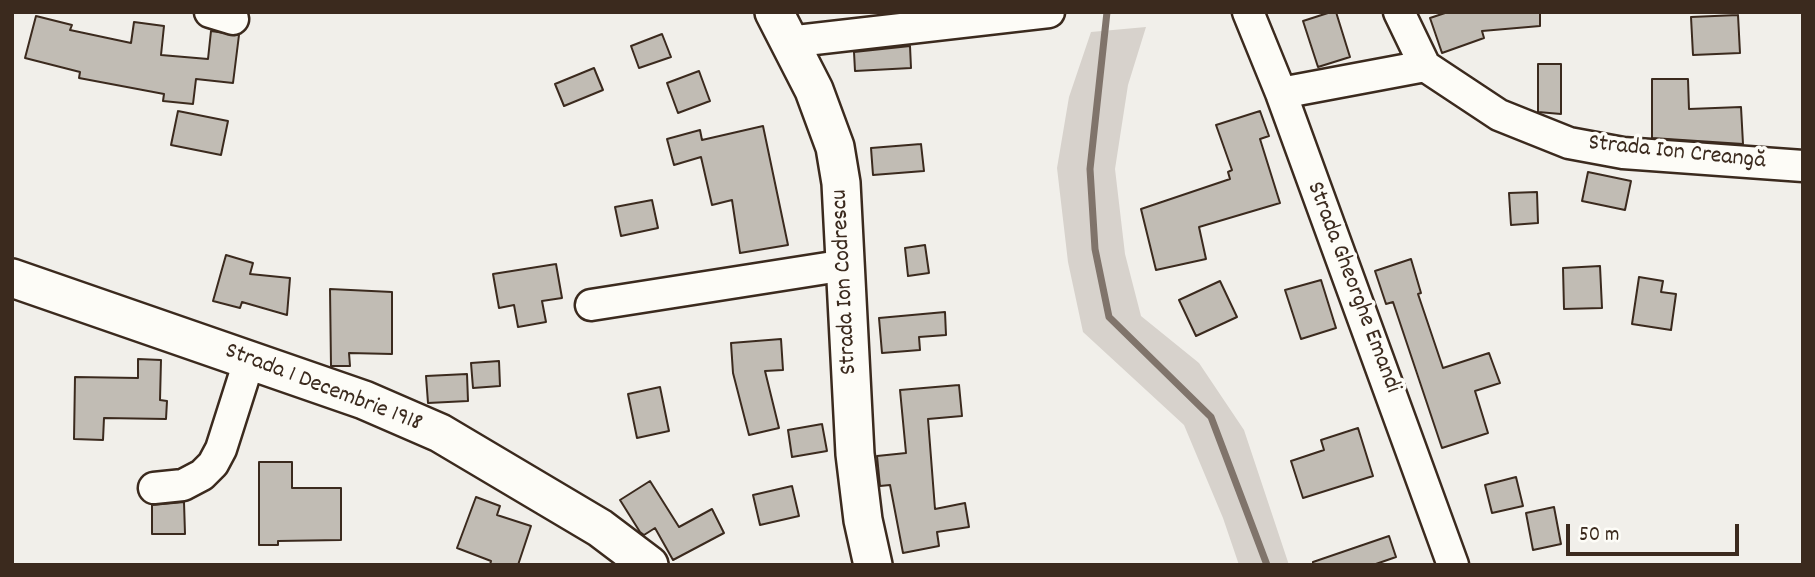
<!DOCTYPE html>
<meta charset="utf-8">
<style>
body{margin:0}
#map{position:relative;width:1815px;height:577px;overflow:hidden;background:#f1efea;font-family:Dekko,sans-serif}
canvas{display:block}
.frame{position:absolute;inset:0;border:14px solid #3b2a1e;pointer-events:none}
.scale{position:absolute;left:1566px;top:524px;width:173px;height:32px;box-sizing:border-box;border:4px solid #3b2a1e;border-top:0;padding-left:9px;font-size:21px;line-height:24px;white-space:nowrap;color:#3b2a1e;-webkit-text-stroke:5px #fdfcf7;paint-order:stroke}
</style>
<div id="map">
<canvas width="1815" height="577"></canvas>
<div class="frame"></div>
<div class="scale">50 m</div>
</div>
<script>
const c = document.querySelector('canvas').getContext('2d');
c.lineJoin = 'round';
function fillPath(path, color) { c.fillStyle = color; c.fill(path, 'evenodd'); }
const shape = rows => new Path2D(rows.map(r => 'M' + r).join(''));
function stroke(path, color, width, dash) { c.strokeStyle = color; c.lineWidth = width; c.lineCap = dash ? 'butt' : 'round'; c.setLineDash(dash || []); c.stroke(path); }
function write(font, color, halo, rows, align = 'center') {
  c.font = font + ' Dekko,sans-serif'; c.lineWidth = 7; c.setLineDash([]); c.textBaseline = 'middle'; c.strokeStyle = halo; c.fillStyle = color; for (const [text, x, y, turn = 0] of rows) {
    c.save(); c.translate(x, y); c.rotate((+turn || 0) * Math.PI / 180); c.textAlign = isNaN(turn) ? turn : align; if (halo) c.strokeText(text, 0, 0); c.fillText(text, 0, 0); c.restore();
  }
}
fillPath(shape([
 [1146,27,1128,85,1115,169,1125,254,1141,316,1199,363,1244,430,1289,565,1239,565,1223,518,1184,425,1083,332,1068,262,1057,168,1069,97,1091,32]
]), '#d7d2cc');
stroke(shape([
 [1107,12,1090,169,1095,249,1109,317,1211,417,1267,565]
]), '#80746b', 7);
const building = shape([
 [1331,12,1336,12,1350,57,1318,67,1303,21,1331,12],
 [1448,12,1540,12,1540,26,1482,31,1484,38,1442,53,1430,18,1448,12],
 [1738,15,1740,53,1693,55,1691,17,1738,15],
 [36,16,72,25,70,30,131,43,134,22,164,26,161,55,208,59,211,31,239,35,233,83,196,79,193,104,163,101,164,94,79,78,80,72,25,58,36,16],
 [662,34,671,57,639,68,631,46,662,34],
 [910,46,911,68,855,71,854,52,910,46],
 [1538,64,1561,64,1561,114,1538,112,1538,64],
 [594,68,603,90,564,106,555,84,594,68],
 [699,71,710,101,678,113,667,83,699,71],
 [1652,79,1688,79,1689,109,1741,107,1743,144,1652,138,1652,79],
 [178,111,228,121,221,155,171,145,178,111],
 [1260,111,1269,136,1260,139,1280,203,1199,227,1206,259,1156,270,1141,209,1230,179,1228,172,1232,170,1216,125,1260,111],
 [763,126,788,245,740,253,732,200,712,205,701,157,674,165,667,139,700,130,702,140,763,126],
 [921,144,924,171,873,175,871,148,921,144],
 [1588,172,1631,181,1625,210,1582,201,1588,172],
 [1537,192,1538,223,1511,225,1509,193,1537,192],
 [652,200,658,228,621,236,615,207,652,200],
 [925,245,929,273,908,276,905,248,925,245],
 [226,255,253,263,250,274,290,278,287,315,242,302,240,308,213,301,226,255],
 [1411,259,1421,293,1418,294,1443,368,1489,353,1500,383,1475,391,1488,433,1442,448,1393,302,1386,304,1375,271,1411,259],
 [556,264,562,298,542,301,546,322,518,327,514,305,499,308,493,274,556,264],
 [1600,266,1602,308,1564,309,1563,268,1600,266],
 [1639,277,1663,281,1661,292,1676,294,1671,330,1632,324,1639,277],
 [1321,280,1336,328,1301,339,1285,290,1321,280],
 [1220,281,1237,317,1196,336,1179,300,1220,281],
 [330,289,392,292,392,354,349,353,350,366,331,366,330,289],
 [945,312,946,335,919,337,920,350,882,353,879,318,945,312],
 [781,339,783,370,765,371,779,428,749,435,733,373,731,343,781,339],
 [138,359,161,360,160,400,167,401,166,419,104,418,103,440,74,439,75,377,138,378,138,359],
 [499,361,500,386,473,388,471,363,499,361],
 [467,374,468,401,428,403,426,376,467,374],
 [959,385,962,416,928,419,935,509,965,503,969,527,937,532,939,546,903,553,890,485,880,486,877,456,906,453,900,390,959,385],
 [660,387,669,431,637,438,628,394,660,387],
 [822,424,827,451,792,457,788,430,822,424],
 [1358,428,1373,476,1303,498,1291,461,1324,450,1321,440,1358,428],
 [259,462,292,462,292,488,341,488,341,540,278,541,278,545,259,545,259,462],
 [1516,477,1523,506,1492,513,1485,485,1516,477],
 [650,481,679,527,712,509,724,533,673,560,655,528,644,535,640,532,620,500,650,481],
 [792,486,799,516,760,525,753,495,792,486],
 [476,497,500,506,497,515,531,526,518,565,490,565,491,561,457,548,476,497],
 [184,502,185,534,152,534,152,505,184,502],
 [1554,507,1561,544,1533,550,1526,513,1554,507],
 [1389,536,1396,557,1373,565,1313,565,1313,562,1389,536]
]);
fillPath(building, '#c1bcb4');
stroke(building, '#3b2a1e', 2);
const minor = shape([
 [210,12,233,19],
 [1248,12,1281,93,1453,565],
 [1399,12,1425,66],
 [788,42,1049,12],
 [1281,93,1425,66,1499,115,1569,143,1623,153,1803,166],
 [591,305,846,265],
 [154,488,183,485,202,475,213,464,221,449,249,361]
]);
const major = shape([
 [774,12,814,90,835,147,841,183,855,454,863,520,873,565],
 [12,278,364,400,440,433,600,528,649,565]
]);
stroke(minor, '#3b2a1e', 35);
stroke(major, '#3b2a1e', 42);
stroke(minor, '#fdfcf7', 30);
stroke(major, '#fdfcf7', 37);
write('24px', '#3b2a1e', '#fdfcf7', [
 ["Strada Ion Creangă",1677,154,6],
 ["Strada Ion Codrescu",846,282,-93],
 ["Strada Gheorghe Emandi",1352,288,69],
 ["Strada 1 Decembrie 1918",323,389,21]
]);
</script>
